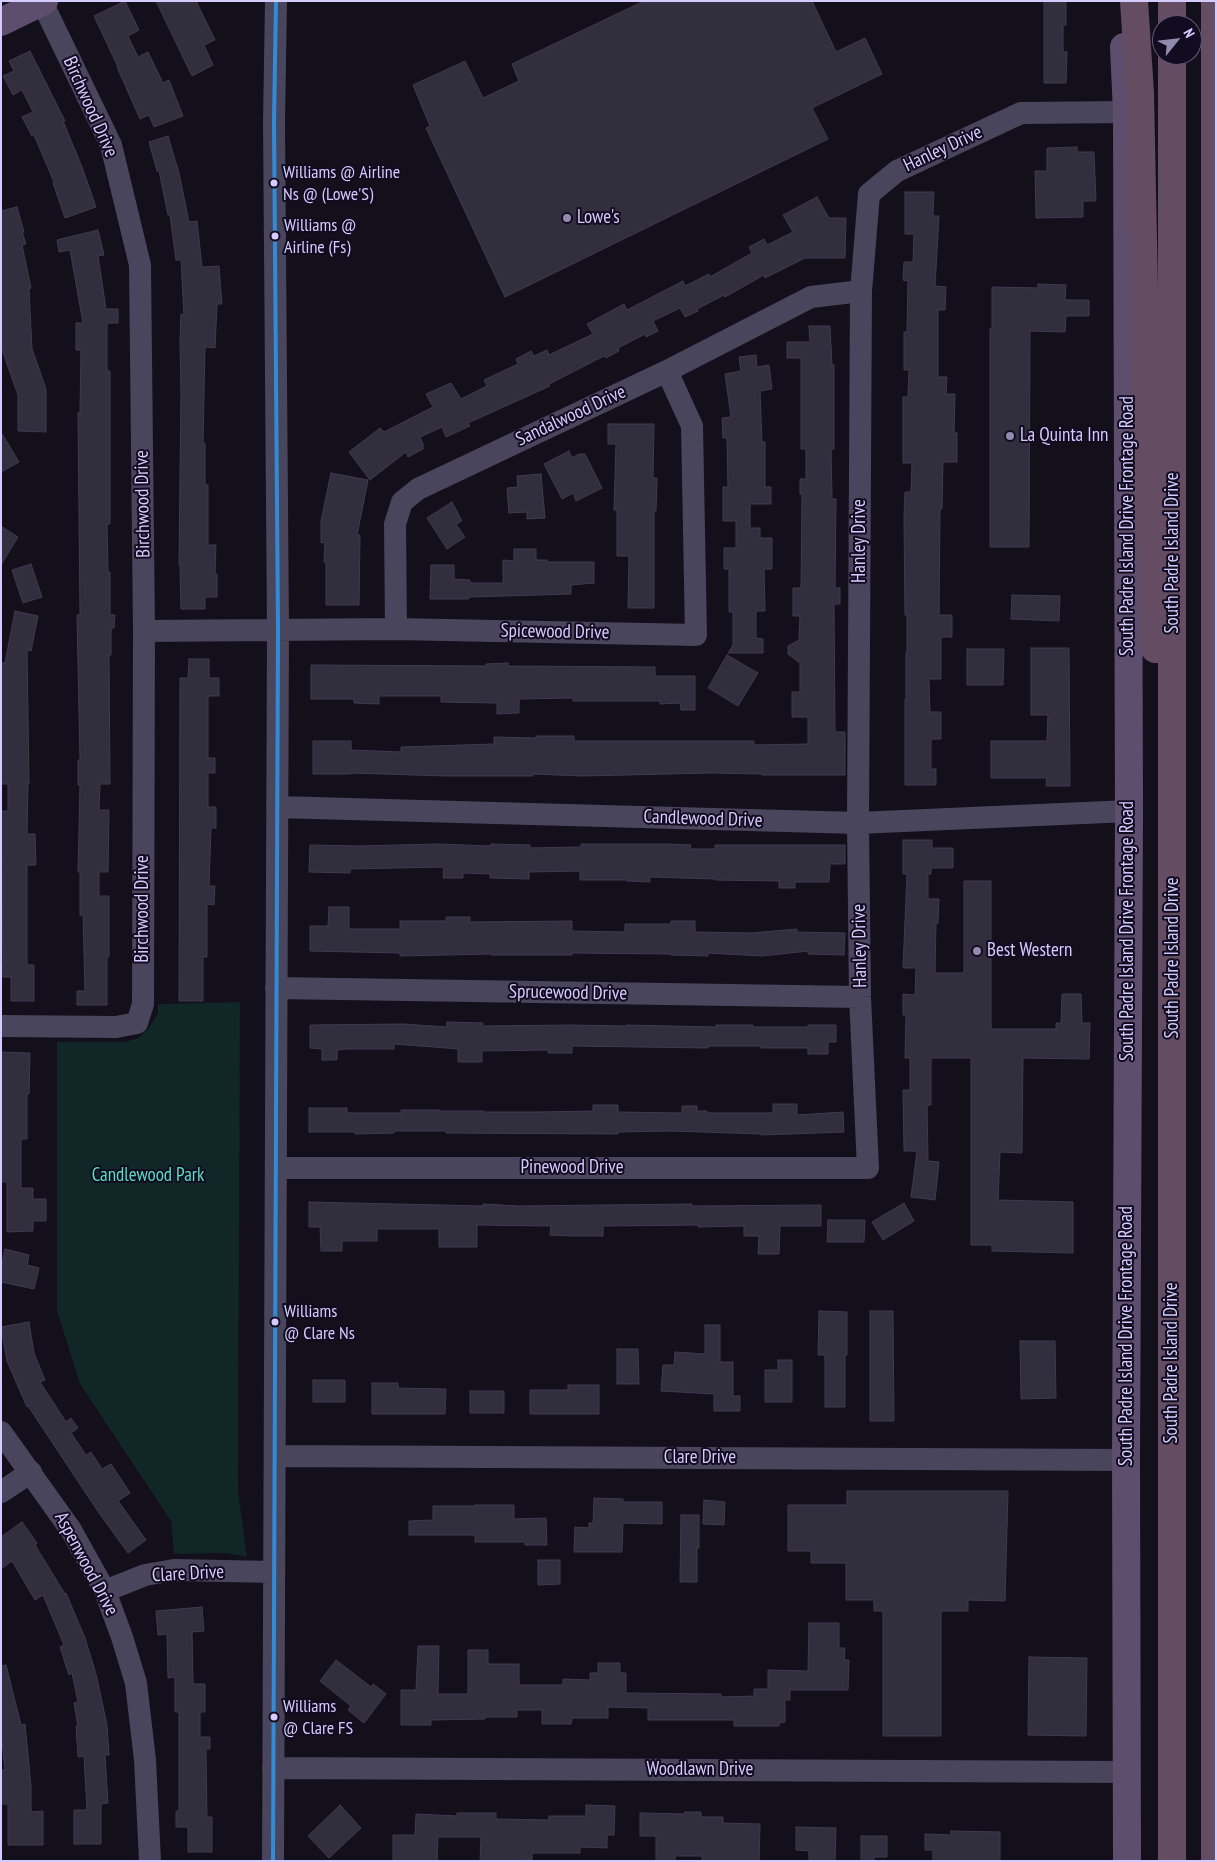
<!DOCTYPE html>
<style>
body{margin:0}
#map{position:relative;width:1217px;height:1862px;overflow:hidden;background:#13101b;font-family:"PT Sans Narrow",sans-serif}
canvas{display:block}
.frame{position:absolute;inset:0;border:2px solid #d4cbff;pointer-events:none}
.north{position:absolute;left:1152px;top:15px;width:50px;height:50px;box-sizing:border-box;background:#110c1f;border:1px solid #5f5879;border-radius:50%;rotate:61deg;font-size:14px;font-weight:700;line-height:20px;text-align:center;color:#d4cbff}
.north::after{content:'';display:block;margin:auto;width:18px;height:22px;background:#908aaf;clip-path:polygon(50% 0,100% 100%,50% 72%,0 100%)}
</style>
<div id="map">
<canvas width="1217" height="1862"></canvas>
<div class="frame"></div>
<div class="north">N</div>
</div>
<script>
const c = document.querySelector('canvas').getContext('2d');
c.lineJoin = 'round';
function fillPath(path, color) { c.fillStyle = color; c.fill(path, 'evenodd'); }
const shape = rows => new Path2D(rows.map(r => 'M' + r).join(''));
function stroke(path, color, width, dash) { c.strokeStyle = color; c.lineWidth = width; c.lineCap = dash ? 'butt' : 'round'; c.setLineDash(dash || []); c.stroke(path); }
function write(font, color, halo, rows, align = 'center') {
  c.font = font + ' "PT Sans Narrow",sans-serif'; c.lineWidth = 4; c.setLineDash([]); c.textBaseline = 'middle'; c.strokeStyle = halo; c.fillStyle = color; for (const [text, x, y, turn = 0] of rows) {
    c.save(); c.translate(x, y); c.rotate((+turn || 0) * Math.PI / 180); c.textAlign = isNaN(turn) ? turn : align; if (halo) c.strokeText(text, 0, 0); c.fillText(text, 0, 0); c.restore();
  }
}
fillPath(shape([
 [240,1002,238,1491,247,1557,226,1553,174,1554,171,1521,80,1384,57,1311,57,1042,125,1042,138,1038,148,1029,154,1020,158,1013,158,1004]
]), '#102627');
const building = shape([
 [125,1,139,30,128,36,138,57,148,52,163,83,169,80,183,116,154,127,149,115,140,119,117,67,118,67,94,16,125,1],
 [156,1,196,1,215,40,204,45,213,65,192,76,156,1],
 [644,1,812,1,836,52,865,38,882,74,812,108,828,139,505,297,426,128,430,126,413,85,465,61,483,98,519,81,512,64,644,1],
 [1044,1,1066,1,1066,25,1063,25,1063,52,1067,52,1066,83,1044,83,1044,1],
 [30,51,65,121,63,121,82,167,96,207,65,218,53,183,54,182,34,135,32,136,22,117,33,112,22,90,13,95,3,76,14,71,9,61,30,51],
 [168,136,179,173,189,222,197,221,202,267,219,266,222,304,217,304,215,348,205,347,203,443,205,443,205,485,208,485,208,545,216,545,215,574,217,574,217,597,205,597,205,609,181,609,180,565,179,565,181,393,180,342,181,314,184,315,181,260,176,260,170,215,168,215,159,171,157,171,149,142,168,136],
 [1077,147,1077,152,1094,152,1096,201,1083,201,1083,217,1036,218,1035,171,1047,171,1047,148,1077,147],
 [905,192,934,192,933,216,939,216,935,286,946,287,945,310,938,310,938,377,947,377,946,394,955,394,954,433,957,433,957,462,943,462,942,509,940,509,939,615,952,615,952,637,941,637,941,679,929,679,930,712,941,712,941,739,931,739,931,769,936,769,936,785,905,785,905,699,906,699,906,652,907,652,907,615,905,615,904,516,905,492,911,492,912,463,903,463,903,397,908,397,909,370,904,370,904,332,907,332,908,281,903,280,904,262,913,262,914,234,905,234,905,192],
 [817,197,829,218,846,218,845,258,805,258,765,278,764,275,725,297,724,295,697,309,698,311,685,317,680,308,653,321,658,331,646,337,645,334,618,348,619,351,606,358,604,356,549,384,550,386,468,423,470,426,446,437,442,427,420,437,423,444,423,449,408,457,406,452,370,480,349,452,380,428,384,432,433,407,426,394,451,383,461,399,487,386,484,380,518,364,516,359,531,351,534,356,547,350,549,355,593,334,587,324,624,304,627,310,683,281,685,286,709,274,710,277,752,253,749,247,764,239,767,245,793,232,783,215,817,197],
 [17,207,24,232,22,232,26,244,22,245,31,288,29,289,32,349,46,389,46,432,18,431,18,395,1,347,1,211,17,207],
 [98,230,104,255,98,256,106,309,118,309,118,323,107,323,107,371,110,371,110,524,107,524,108,572,110,572,110,615,115,615,114,628,111,628,111,655,109,655,110,784,100,784,99,810,109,810,108,872,99,872,99,896,109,896,109,957,107,957,107,1005,77,1005,77,991,85,991,83,915,80,915,80,872,78,872,80,785,78,785,78,760,80,760,77,615,80,615,78,413,80,413,81,350,76,350,76,323,83,323,70,250,59,252,57,240,98,230],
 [1038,284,1066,285,1065,300,1089,300,1089,316,1066,316,1065,332,1030,331,1029,547,990,547,990,329,992,329,992,287,1038,288,1038,284],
 [809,326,830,326,832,365,834,365,834,449,831,449,832,499,836,499,835,588,840,588,840,604,834,604,835,732,845,732,845,775,762,775,762,774,711,773,582,776,533,774,533,776,446,776,351,773,351,774,313,774,313,741,351,741,351,750,401,752,401,747,494,744,494,737,536,738,536,736,574,736,574,741,754,741,754,745,808,744,808,717,792,717,792,692,800,692,800,663,788,654,788,646,799,640,800,616,793,616,793,588,801,588,802,494,800,494,800,479,806,479,806,449,801,449,801,358,787,358,787,342,810,342,809,326],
 [756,355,757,367,769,365,772,389,760,391,762,442,765,442,765,487,771,487,771,504,750,504,750,528,760,528,760,538,772,538,772,569,764,569,765,611,756,611,756,638,763,639,763,653,728,653,733,645,733,612,729,612,729,569,724,569,724,548,736,548,736,521,723,521,723,487,728,487,727,438,723,438,722,418,731,417,725,374,741,371,739,357,756,355],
 [608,424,654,424,653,478,657,478,656,511,654,511,654,608,628,608,629,556,617,556,617,510,614,510,616,444,608,444,608,424],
 [1,432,19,462,1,472,1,432],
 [569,451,572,458,579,454,585,454,602,488,576,501,573,493,562,499,544,464,569,451],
 [331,473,368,480,357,535,360,535,359,605,326,605,326,562,324,562,325,542,321,543,321,521,331,473],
 [541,474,545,518,527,519,527,512,509,513,507,488,518,487,517,476,541,474],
 [452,502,462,521,456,524,465,537,447,549,427,518,452,502],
 [1,526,18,537,1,565,1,526],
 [514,549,536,549,536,560,547,560,547,562,594,562,594,583,571,585,571,594,469,597,469,599,430,599,431,565,454,565,454,579,470,580,470,583,503,583,503,560,514,561,514,549],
 [31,564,42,597,23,603,12,570,31,564],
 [1012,595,1060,596,1059,621,1011,619,1012,595],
 [15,611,38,616,31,651,27,650,29,784,28,784,27,834,35,834,36,865,27,865,27,965,34,965,34,1001,11,1001,11,977,1,977,1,965,3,965,1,811,8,811,8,784,1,784,1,663,5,663,15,611],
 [1031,648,1069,648,1070,786,1046,786,1047,778,991,778,991,741,1047,741,1048,715,1031,715,1031,648],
 [967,649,1004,649,1003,685,967,685,967,649],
 [727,655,758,673,738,706,708,688,727,655],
 [189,659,209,659,209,678,219,678,219,696,208,696,208,758,215,758,215,773,208,773,208,807,216,807,216,828,211,828,209,886,215,886,214,905,207,904,207,957,203,957,203,1001,179,1001,180,678,188,678,189,659],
 [508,663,508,666,655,667,655,676,695,676,695,710,681,710,680,703,660,704,660,701,573,701,573,698,519,699,519,713,497,714,497,703,441,702,441,696,379,696,379,704,354,703,354,699,311,699,311,665,486,666,486,664,508,663],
 [903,840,932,840,932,848,953,848,953,868,931,868,931,874,928,874,928,899,939,899,938,923,936,923,935,973,964,973,964,881,991,881,991,1029,1056,1029,1056,1023,1061,1023,1062,994,1081,994,1082,1023,1090,1023,1089,1059,1023,1058,1022,1153,1000,1152,998,1200,1073,1202,1073,1253,992,1251,992,1245,971,1245,971,1058,931,1058,931,1105,927,1105,928,1161,939,1162,935,1200,911,1197,917,1151,904,1151,903,1090,910,1090,910,1058,905,1058,906,1015,903,1015,903,994,915,995,916,968,903,968,907,874,903,874,903,840],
 [438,844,491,846,491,844,530,845,530,848,581,847,581,844,670,844,691,845,690,849,715,849,715,845,845,845,845,864,830,864,829,882,795,882,795,888,779,888,779,881,715,880,715,879,650,877,650,882,627,881,627,880,580,880,580,871,529,872,529,879,490,878,490,874,463,873,463,878,443,878,444,867,350,869,350,873,309,872,310,845,359,846,438,844],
 [329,907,349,907,349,929,400,929,400,921,446,921,446,917,470,917,470,922,572,921,572,931,625,932,625,924,671,924,671,921,695,921,695,932,752,933,797,929,797,932,845,933,844,955,808,954,808,951,762,956,708,953,708,956,671,955,671,954,572,953,572,955,491,955,491,954,400,956,400,953,310,951,310,926,328,926,329,907],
 [447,1022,483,1023,482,1026,572,1025,625,1026,626,1025,716,1027,716,1025,753,1025,753,1027,808,1027,808,1025,836,1025,836,1042,828,1042,828,1054,808,1054,808,1048,761,1048,761,1046,708,1046,708,1048,572,1046,572,1053,548,1053,548,1050,482,1051,482,1062,458,1062,458,1049,446,1048,394,1044,394,1049,346,1049,337,1050,337,1060,322,1060,322,1049,310,1048,310,1025,403,1024,447,1027,447,1022],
 [1,1052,30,1053,29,1094,27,1094,27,1139,21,1139,21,1188,33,1188,33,1199,46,1199,46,1221,33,1221,33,1231,7,1232,7,1182,1,1182,1,1052],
 [773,1104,797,1104,797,1115,843,1112,844,1132,761,1135,761,1134,671,1131,618,1132,618,1134,446,1133,446,1131,394,1131,394,1133,355,1134,355,1132,309,1132,309,1108,347,1108,347,1113,401,1113,401,1110,439,1110,439,1111,484,1111,484,1112,537,1112,593,1111,593,1105,618,1105,618,1112,682,1113,682,1106,697,1106,697,1111,707,1111,707,1113,773,1113,773,1104],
 [309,1202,483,1206,483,1204,519,1206,692,1204,692,1206,821,1205,821,1226,780,1226,779,1254,758,1254,759,1236,744,1236,744,1226,698,1227,698,1225,603,1226,603,1236,572,1236,550,1235,551,1226,477,1225,477,1247,439,1247,439,1229,377,1229,377,1241,342,1241,342,1251,321,1251,320,1227,309,1227,309,1202],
 [904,1203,914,1221,883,1240,872,1222,904,1203],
 [828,1220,865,1220,864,1242,827,1242,828,1220],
 [5,1249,29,1255,27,1265,39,1268,34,1289,1,1282,1,1268,5,1249],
 [819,1311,847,1312,847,1355,845,1355,845,1407,825,1407,825,1355,818,1355,819,1311],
 [870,1311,893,1311,894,1421,870,1421,870,1311],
 [29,1322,34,1353,45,1380,40,1382,66,1422,71,1418,78,1428,71,1433,86,1455,91,1452,102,1469,111,1464,130,1493,118,1501,146,1540,128,1553,99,1513,28,1406,27,1407,7,1361,1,1327,29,1322],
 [705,1325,720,1325,720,1362,733,1362,733,1396,740,1396,740,1411,714,1411,714,1394,661,1391,663,1365,674,1365,675,1352,705,1354,705,1325],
 [1020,1341,1055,1341,1056,1398,1021,1399,1020,1341],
 [617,1349,638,1349,639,1384,617,1384,617,1349],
 [778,1360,792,1360,792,1402,765,1402,765,1370,778,1370,778,1360],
 [313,1380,345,1380,345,1402,313,1402,313,1380],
 [372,1383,398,1383,398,1388,446,1389,445,1414,372,1414,372,1383],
 [568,1385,599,1385,599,1414,530,1414,530,1390,568,1390,568,1385],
 [470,1391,504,1391,504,1413,470,1413,470,1391],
 [847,1491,1008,1491,1005,1601,968,1600,968,1611,941,1611,941,1736,883,1736,883,1611,874,1611,874,1600,846,1600,846,1563,811,1563,811,1551,788,1551,788,1505,847,1505,847,1491],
 [594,1498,623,1499,623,1502,662,1502,662,1524,623,1523,622,1552,574,1552,575,1527,589,1528,589,1523,593,1523,594,1498],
 [704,1500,725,1502,724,1525,703,1524,704,1500],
 [475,1505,514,1505,514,1519,546,1518,547,1545,525,1545,525,1542,475,1542,475,1535,409,1535,409,1521,433,1520,433,1506,475,1506,475,1505],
 [681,1515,699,1515,699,1548,697,1548,697,1582,680,1582,681,1515],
 [22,1522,37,1543,35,1545,65,1594,66,1593,85,1638,96,1674,107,1725,109,1755,105,1755,108,1803,101,1804,101,1844,74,1844,74,1810,87,1810,84,1756,78,1757,76,1726,78,1726,74,1703,78,1702,72,1673,69,1675,60,1647,64,1645,43,1595,35,1600,12,1561,1,1569,1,1537,22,1522],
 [538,1560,560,1560,560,1584,538,1585,538,1560],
 [202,1607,204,1631,192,1632,193,1684,205,1684,205,1712,200,1712,200,1737,210,1737,210,1749,206,1749,207,1817,212,1817,212,1852,188,1852,188,1827,176,1827,176,1811,179,1811,179,1712,175,1712,175,1677,168,1678,167,1634,158,1635,156,1611,202,1607],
 [809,1623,839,1623,839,1648,845,1648,844,1660,849,1660,848,1690,790,1690,790,1700,785,1700,785,1722,779,1723,779,1726,734,1726,734,1720,648,1720,648,1708,608,1707,608,1718,572,1718,571,1724,542,1724,542,1710,517,1710,517,1717,485,1717,485,1719,431,1720,431,1725,401,1725,401,1690,416,1690,418,1646,439,1646,438,1694,468,1694,468,1650,488,1650,488,1664,519,1664,519,1685,563,1685,563,1679,590,1680,590,1673,598,1673,598,1663,620,1663,620,1673,626,1673,626,1693,721,1694,721,1697,754,1696,754,1689,768,1689,768,1670,808,1671,809,1623],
 [1029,1657,1087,1658,1086,1736,1028,1735,1029,1657],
 [336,1660,371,1687,373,1684,386,1694,364,1723,348,1710,351,1706,320,1681,336,1660],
 [6,1665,21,1725,25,1724,31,1786,31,1812,43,1811,43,1845,8,1845,8,1804,1,1804,1,1770,5,1770,1,1731,1,1666,6,1665],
 [340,1805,361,1828,329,1858,308,1836,340,1805],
 [586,1805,615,1806,614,1835,607,1835,607,1848,580,1847,580,1853,532,1853,532,1860,480,1861,481,1837,438,1837,437,1861,393,1861,393,1835,415,1835,416,1814,457,1816,457,1813,496,1813,496,1819,549,1820,549,1816,586,1816,586,1805],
 [685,1812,701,1812,701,1817,723,1817,723,1823,760,1824,759,1861,702,1861,702,1856,675,1856,675,1861,656,1861,656,1836,640,1836,640,1813,685,1814,685,1812],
 [796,1827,836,1828,835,1861,809,1861,809,1851,796,1850,796,1827],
 [951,1831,1000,1832,1000,1861,933,1861,933,1850,925,1850,925,1834,951,1835,951,1831],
 [861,1836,887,1836,887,1857,874,1857,874,1861,861,1861,861,1836]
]);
fillPath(building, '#312e3e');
stroke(building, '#403a50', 1);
stroke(shape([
 [396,629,395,524,402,502,418,489,667,371,811,297,861,291],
 [144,631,396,629,696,635,692,426,667,371],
 [277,807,858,823,1129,811],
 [276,988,860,997],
 [1,1026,116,1027,137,1023,143,1004,144,631,140,265,111,145,42,2],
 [276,1168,868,1168,860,997,858,823,861,291,869,194,897,171,1021,113,1127,112],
 [1,1432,71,1530,105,1591,122,1637,136,1683,145,1760,150,1861],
 [275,1456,1126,1460],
 [1,1492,31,1472],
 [105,1591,145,1575,174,1570,274,1572],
 [273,1768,1127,1772],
 [273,1861,278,631,274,122,276,1]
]), '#48455c', 22);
stroke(shape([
 [1,22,44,1],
 [1124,47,1127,112,1129,811,1126,1460,1127,1861]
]), '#5d4e6e', 28);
stroke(shape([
 [1134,1,1140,93,1148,483,1155,649],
 [1172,1,1172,25],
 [1172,1861,1172,55],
 [1215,1861,1215,1]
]), '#644c63', 28);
stroke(shape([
 [273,1861,278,631,274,122,276,1]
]), '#338bd7', 4);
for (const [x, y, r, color] of [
 [274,183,4.5,"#d4cbff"],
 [567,218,5,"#908aaf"],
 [275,236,4.5,"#d4cbff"],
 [1010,436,5,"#908aaf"],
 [977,951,5,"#908aaf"],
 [275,1322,4.5,"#d4cbff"],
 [274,1717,4.5,"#d4cbff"]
]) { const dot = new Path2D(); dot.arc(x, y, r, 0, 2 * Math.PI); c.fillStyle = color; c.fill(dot); stroke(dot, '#110c1f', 2); }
write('18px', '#d4cbff', '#110c1f', [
 ["Williams @ Airline",283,173],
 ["Ns @ (Lowe'S)",283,195],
 ["Williams @",284,226],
 ["Airline (Fs)",284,248],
 ["Williams",284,1312],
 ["@ Clare Ns",284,1334],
 ["Williams",283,1707],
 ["@ Clare FS",283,1729]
], 'left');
write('19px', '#d4cbff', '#110c1f', [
 ["Birchwood Drive",90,107,66],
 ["Hanley Drive",943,149,-25],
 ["Sandalwood Drive",571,416,-25],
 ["Birchwood Drive",143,504,-91],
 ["South Padre Island Drive Frontage Road",1128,526,-90],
 ["Hanley Drive",860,541,-90],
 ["South Padre Island Drive",1173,553,-90],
 ["Spicewood Drive",555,632,1],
 ["Candlewood Drive",703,819,2],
 ["Birchwood Drive",143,909,-90],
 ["South Padre Island Drive Frontage Road",1128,931,-90],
 ["Hanley Drive",860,946,-91],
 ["South Padre Island Drive",1173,958,-90],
 ["Sprucewood Drive",568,993,1],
 ["Pinewood Drive",572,1168],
 ["South Padre Island Drive Frontage Road",1127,1336,-90],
 ["South Padre Island Drive",1172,1363,-90],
 ["Clare Drive",700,1458],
 ["Aspenwood Drive",86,1564,62],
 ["Clare Drive",188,1574,-3],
 ["Woodlawn Drive",700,1770]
]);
write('19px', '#d4cbff', '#110c1f', [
 ["Lowe's",577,218],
 ["La Quinta Inn",1020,436],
 ["Best Western",987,951]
], 'left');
write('19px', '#58dec5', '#110c1f', [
 ["Candlewood Park",148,1176]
]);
</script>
